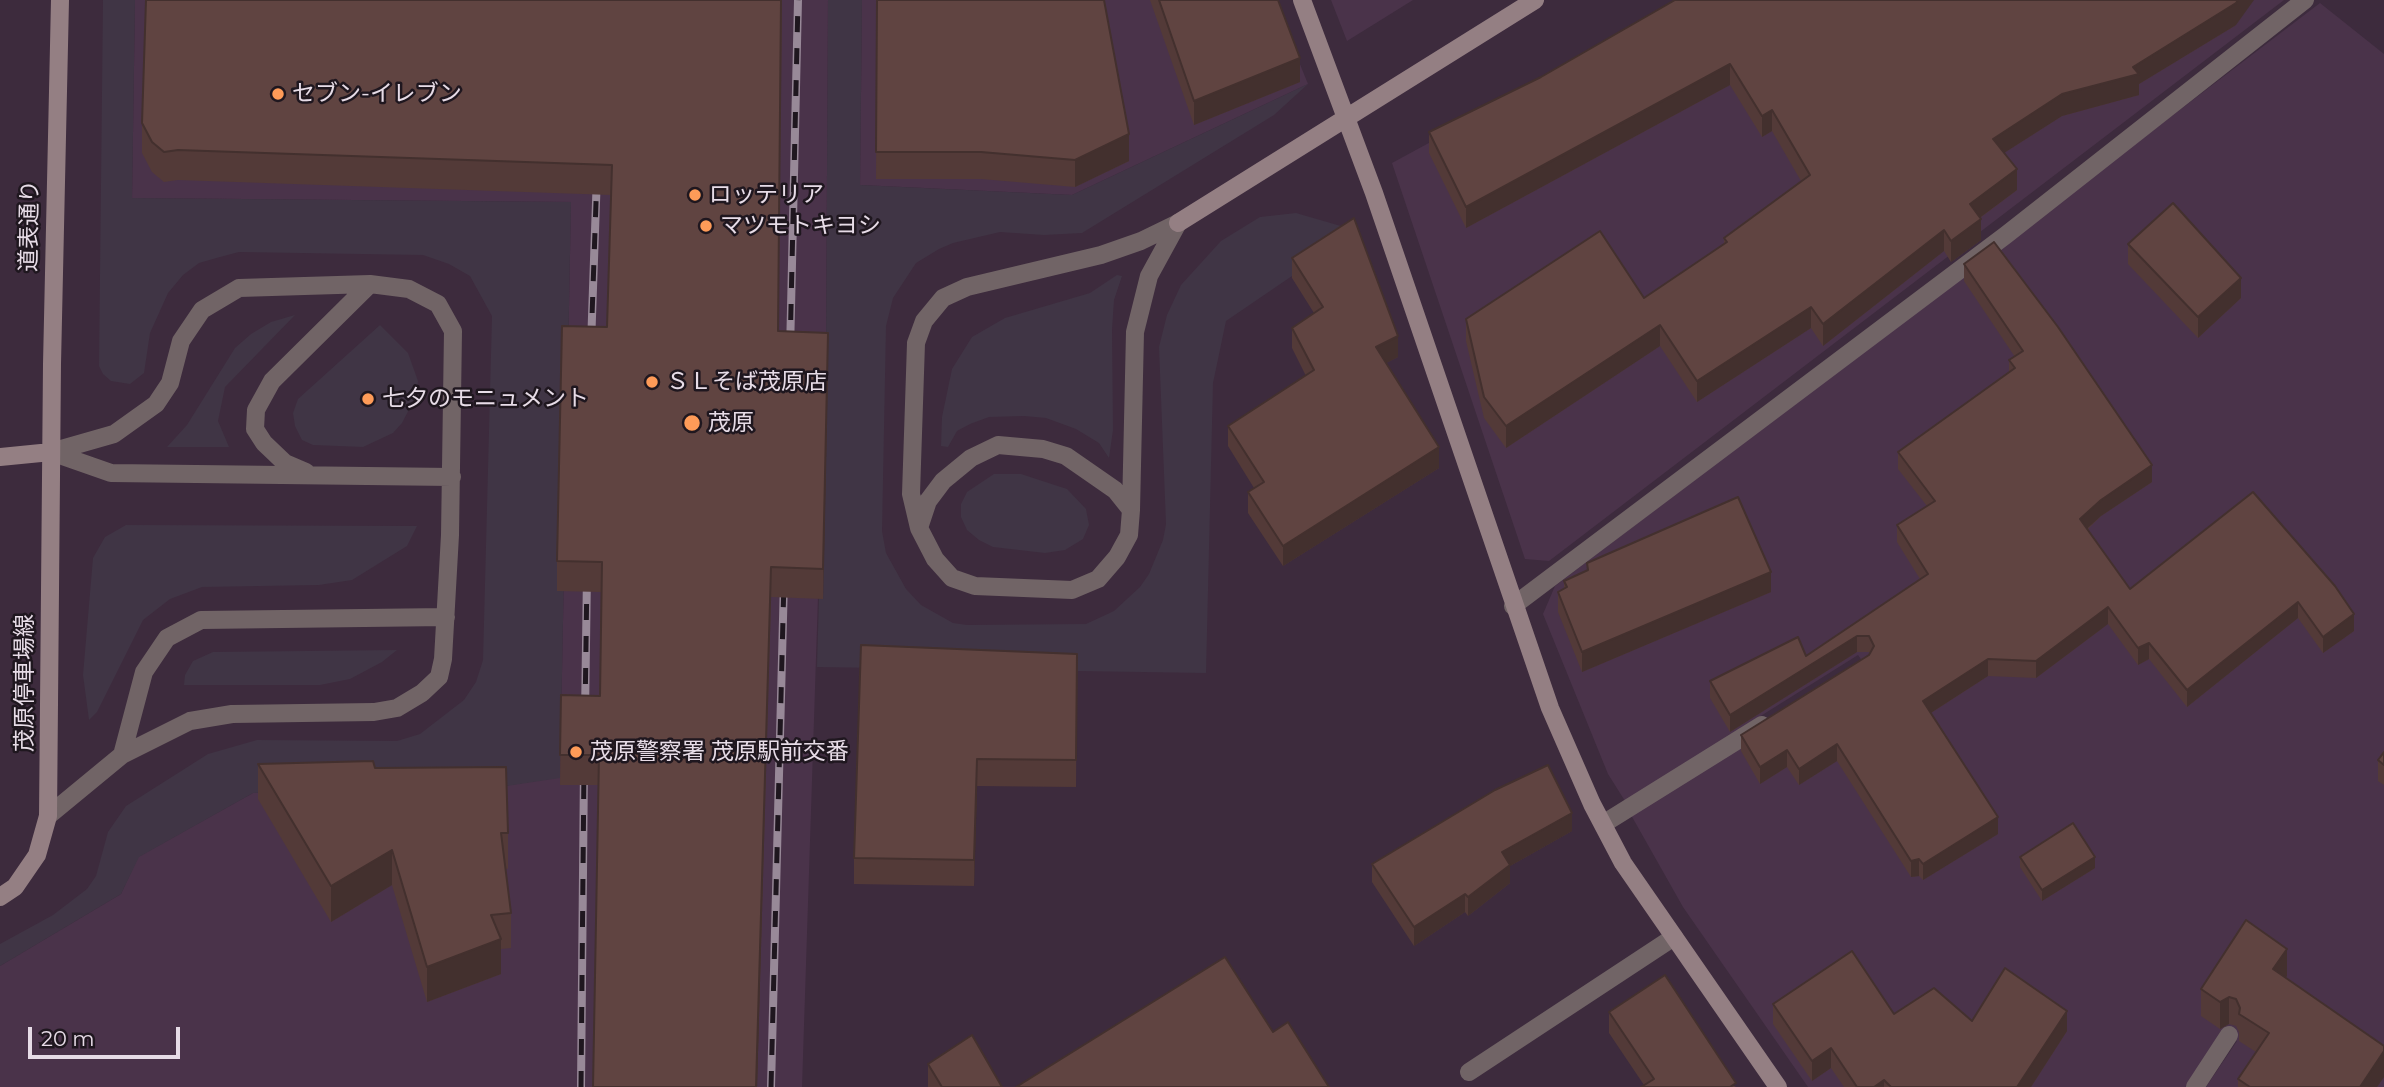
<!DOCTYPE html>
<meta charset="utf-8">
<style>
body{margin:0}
#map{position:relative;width:2384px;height:1087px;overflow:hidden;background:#3d2b3d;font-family:Montserrat,sans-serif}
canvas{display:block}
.scale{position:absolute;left:28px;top:1027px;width:152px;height:32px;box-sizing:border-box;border:4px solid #e7dce7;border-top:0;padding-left:9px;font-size:21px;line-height:24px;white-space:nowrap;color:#e7dce7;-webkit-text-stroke:5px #1f171f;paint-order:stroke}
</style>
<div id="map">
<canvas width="2384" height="1087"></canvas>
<div class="scale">20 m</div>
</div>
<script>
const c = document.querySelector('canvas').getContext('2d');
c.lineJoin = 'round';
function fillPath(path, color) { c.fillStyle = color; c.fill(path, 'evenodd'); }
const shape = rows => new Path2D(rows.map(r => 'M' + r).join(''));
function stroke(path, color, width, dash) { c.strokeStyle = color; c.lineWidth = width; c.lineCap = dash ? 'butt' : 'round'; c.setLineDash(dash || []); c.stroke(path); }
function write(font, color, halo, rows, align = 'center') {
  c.font = font + ' Montserrat,"Noto Sans JP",sans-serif'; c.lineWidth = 5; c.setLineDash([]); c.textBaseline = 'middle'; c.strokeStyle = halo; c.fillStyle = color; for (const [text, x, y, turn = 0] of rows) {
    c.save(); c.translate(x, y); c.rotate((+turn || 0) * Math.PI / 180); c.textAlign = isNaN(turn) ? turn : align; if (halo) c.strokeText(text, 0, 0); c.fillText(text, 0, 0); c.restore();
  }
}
fillPath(shape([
 [135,0,828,0,826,351,802,1087,0,1087,0,966,121,894,138,857,253,793,372,790,414,800,560,777,571,202,132,198],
 [862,0,1274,0,1308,84,1072,195,860,185],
 [1331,0,1413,0,1347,41],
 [1692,0,2284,0,1549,561,1525,559,1392,163],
 [2320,3,2384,54,2384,1087,2206,1087,2237,1041,2223,1031,2187,1087,1808,1087,1683,907,1631,815,1863,662,1858,655,1625,801,1608,774,1543,614,1555,586]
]), '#4a334a');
fillPath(shape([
 [103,0,135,0,132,198,571,202,560,778,414,800,372,790,253,793,139,857,121,894,0,966,0,944,53,915,87,889,96,876,108,832,126,806,208,754,257,740,397,741,420,734,464,700,476,682,483,660,492,316,470,276,449,264,423,255,239,252,220,257,199,263,183,275,168,293,150,333,144,373,130,384,111,381,103,374,99,366],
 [828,0,862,0,860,185,1072,195,1308,84,1274,115,1082,233,1044,235,1000,232,953,243,939,249,916,263,893,298,886,326,882,531,886,553,906,589,921,605,953,623,967,625,1086,624,1114,611,1140,587,1149,574,1163,540,1166,524,1159,347,1167,315,1181,285,1221,241,1260,217,1296,213,1358,231,1226,321,1213,383,1206,673,817,667,826,351],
 [1117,275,1122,276,1114,300,1112,330,1113,430,1109,458,1099,443,1076,429,1046,418,1024,416,989,417,970,424,957,431,948,447,941,446,942,417,952,369,972,337,1005,318,1090,293],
 [295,315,225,387,218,421,229,447,167,447,187,425,235,348,251,334,271,322],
 [380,325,408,353,418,381,416,396,402,423,393,433,363,447,313,445,302,440,295,426,293,413,298,399],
 [994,474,1021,474,1067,489,1086,509,1089,525,1083,539,1065,550,1045,553,993,547,979,540,967,530,961,517,961,504,967,492],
 [126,525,417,526,407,546,352,580,319,585,202,587,170,599,143,620,97,712,89,720,83,675,93,558,105,537],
 [397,650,382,662,350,679,320,685,184,685,185,675,193,661,213,652]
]), '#403545');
stroke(shape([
 [1178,223,1149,276,1135,332,1131,510,1129,535,1117,557,1098,579,1072,590,975,586,952,578,935,559,919,528,911,494,916,343,924,321,943,298,967,287,1101,255,1141,241,1178,223],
 [51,452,111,473,452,477],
 [306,472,285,463,264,443,255,429,256,410,272,381,370,284],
 [919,528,928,501,943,481,971,458,998,445,1043,449,1066,456,1115,490,1131,510],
 [122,755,144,672,167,638,201,620,446,617],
 [48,816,122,755,190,721,232,714,374,712,397,708,422,693,439,677,443,659,450,535,453,331,438,304,409,289,370,284,239,288,202,310,181,341,170,383,156,404,114,434,51,452],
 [1603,824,1762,725],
 [2195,1087,2229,1035]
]), '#716466', 18);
stroke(shape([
 [1513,606,2006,235,2305,0],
 [1469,1072,1674,937]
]), '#716466', 18);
stroke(shape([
 [1302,0,1374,193,1550,708,1592,804,1623,863,1778,1087],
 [1178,223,1535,0],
 [0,457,51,452],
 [0,897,15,887,37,855,48,816,52,364,60,0]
]), '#947f83', 18);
const rail = shape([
 [591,345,597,174],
 [790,352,798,0],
 [585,716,587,573],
 [581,1087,584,765],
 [771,1087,784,580]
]);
stroke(rail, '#988998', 8);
stroke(rail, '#1f171f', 5, [16]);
fillPath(shape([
 [782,0,778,331,828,363,823,599,771,597,757,1087,593,1087,599,785,560,785,561,695,600,696,601,592,557,591,557,561,607,327,611,195,178,180,164,182,152,172,142,153,142,123],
 [877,0,1129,161,1075,187,981,179,876,179],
 [1150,0,1278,0,1300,82,1194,125],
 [2236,25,2139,84,2139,95,2062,116,2004,153,2017,190,1980,218,1981,240,1951,262,1944,251,1823,346,1811,328,1697,402,1660,346,1506,448,1484,418,1466,341,1466,319,1644,298,1724,244,1724,238,1801,181,1772,131,1762,137,1730,85,1466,228,1429,153,1429,132,1541,77],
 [2128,244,2241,298,2198,338,2128,264],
 [1292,258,1398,357,1386,363,1439,468,1283,566,1248,513,1248,492,1254,488,1228,446,1228,426,1306,376,1292,348,1292,328,1314,313,1292,278],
 [1964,264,2152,482,2101,516,2088,529,2130,589,2253,492,2354,631,2323,653,2298,618,2187,707,2149,659,2138,665,2108,624,2036,678,1988,676,1931,713,1998,834,1923,880,1919,876,1911,877,1837,761,1799,785,1787,767,1760,784,1741,751,1741,735,1869,655,1869,652,1857,652,1730,732,1710,698,1710,681,1806,656,1920,579,1897,542,1897,525,1927,506,1898,469,1898,452,2009,372,2009,360,2015,357,1964,281],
 [1587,563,1771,592,1582,672,1558,612,1558,592,1564,589,1564,581,1587,570],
 [1077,654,1076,787,977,786,974,886,854,884,854,858],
 [2384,752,2384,785,2378,781,2378,760],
 [258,764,508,833,508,869,505,868,511,913,511,948,501,949,501,974,427,1002,392,885,331,922,258,799],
 [1572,831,1510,866,1510,883,1468,916,1465,912,1414,946,1372,882,1372,864],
 [2020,857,2095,868,2042,901,2020,867],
 [2287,976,2285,978,2384,1046,2384,1077,2377,1087,2238,1087,2238,1079,2256,1052,2239,1041,2239,1032,2236,1026,2229,1024,2220,1029,2201,1016,2201,989],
 [1773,1004,1972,1021,2067,1031,2031,1087,1844,1087,1831,1068,1812,1081,1773,1024],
 [1609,1012,1736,1087,1644,1085,1609,1033],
 [928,1064,1002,1087,928,1087]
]), '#533a38');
fillPath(shape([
 [2238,0,2254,0,2236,25,2139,84,2139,95,2062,116,1993,160,1993,139,2062,94,2133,67],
 [1300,58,1300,82,1194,125,1194,101],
 [1730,64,1730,85,1466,228,1466,207],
 [1772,110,1772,131,1762,137,1762,116],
 [1129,134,1129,161,1075,187,1075,160],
 [2017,169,2017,190,1970,225,1970,204],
 [1981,219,1981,240,1951,262,1951,241],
 [1944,230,1944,251,1823,346,1823,324],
 [2241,278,2241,298,2198,338,2198,317],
 [1811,307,1811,328,1697,402,1697,381],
 [1660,325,1660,346,1506,448,1506,426],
 [828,333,828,363,823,599,823,569],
 [1398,336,1398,357,1376,368,1376,347],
 [1439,447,1439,468,1283,566,1283,546],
 [2152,465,2152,482,2101,516,2080,535,2080,519,2101,500],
 [771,567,757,1087,756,1087],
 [1771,572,1771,592,1582,672,1582,652],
 [2298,602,2298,618,2187,707,2187,690],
 [2108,607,2108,624,2036,678,2036,661],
 [2354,614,2354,631,2323,653,2323,637],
 [1857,636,1857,652,1730,732,1730,715],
 [2149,643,2149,659,2138,665,2138,648],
 [1988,659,1988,676,1923,718,1923,701],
 [1837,744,1837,761,1799,785,1799,769],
 [1787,750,1787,767,1760,784,1760,767],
 [977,759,977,786,974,886,974,860],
 [1572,813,1572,831,1510,866,1510,883,1468,916,1468,897,1502,852],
 [1998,817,1998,834,1923,880,1923,864],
 [392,850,392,885,331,922,331,886],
 [2095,857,2095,868,2042,901,2042,890],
 [1919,859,1919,876,1911,877,1911,861],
 [1465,894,1465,912,1414,946,1414,927],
 [501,939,501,974,427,1002,427,967],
 [2287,949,2287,976,2273,996,2273,969],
 [2229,997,2229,1024,2220,1029,2220,1002],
 [2067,1011,2067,1031,2031,1087,2017,1087],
 [1831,1048,1831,1068,1812,1081,1812,1061],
 [2384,1051,2384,1077,2377,1087,2360,1087],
 [1884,1080,1884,1087,1874,1087]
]), '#43302e');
const building = shape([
 [146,0,781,0,778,331,828,333,823,569,771,567,756,1087,593,1087,599,755,560,755,561,695,600,696,602,562,557,561,562,326,607,327,612,165,178,150,164,152,152,142,142,123,146,0],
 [877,0,1104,0,1129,134,1075,160,981,152,876,152,877,0],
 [1159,0,1278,0,1300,58,1194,101,1159,0],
 [1675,0,2238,0,2236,3,2133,67,2139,74,2062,94,1993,139,2017,169,1970,204,1981,219,1951,241,1944,230,1823,324,1811,307,1697,381,1660,325,1506,426,1484,397,1466,319,1600,231,1644,298,1727,242,1724,238,1810,175,1772,110,1762,116,1730,64,1466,207,1429,132,1541,77,1675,0],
 [2173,203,2241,278,2198,317,2128,244,2173,203],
 [1354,218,1398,336,1376,347,1439,447,1283,546,1248,492,1264,482,1228,426,1314,370,1292,328,1323,307,1292,258,1354,218],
 [1994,242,2058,327,2152,465,2101,500,2080,519,2130,589,2253,492,2335,586,2354,614,2323,637,2298,602,2187,690,2149,643,2138,648,2108,607,2036,661,1988,659,1923,701,1998,817,1923,864,1919,859,1911,861,1837,744,1799,769,1787,750,1760,767,1741,735,1869,655,1874,646,1869,636,1857,636,1730,715,1710,681,1798,637,1806,656,1928,574,1897,525,1935,501,1898,452,2015,368,2009,360,2023,351,1964,264,1994,242],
 [1738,497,1771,572,1582,652,1558,592,1567,587,1564,581,1588,570,1587,563,1738,497],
 [861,645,1077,654,1076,760,977,759,974,860,854,858,861,645],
 [2384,752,2384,765,2378,760,2384,752],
 [373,761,375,768,506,767,508,833,501,833,511,913,491,915,501,939,427,967,392,850,331,886,258,764,373,761],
 [1548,765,1572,813,1502,852,1510,865,1468,897,1465,894,1414,927,1372,864,1495,790,1548,765],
 [2073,823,2095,857,2042,890,2020,857,2073,823],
 [2246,920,2287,949,2273,969,2384,1046,2384,1051,2360,1087,2250,1087,2238,1079,2269,1033,2239,1014,2240,1008,2236,999,2229,997,2220,1002,2201,989,2246,920],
 [1852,951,1894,1014,1934,988,1972,1021,2005,968,2067,1011,2017,1087,1891,1087,1884,1080,1874,1087,1857,1087,1831,1048,1812,1061,1773,1004,1852,951],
 [1225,957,1273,1032,1288,1022,1329,1087,1016,1087,1225,957],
 [1665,975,1736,1083,1730,1087,1641,1087,1654,1079,1609,1012,1665,975],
 [972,1035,1002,1087,942,1087,928,1064,972,1035]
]);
fillPath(building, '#604441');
stroke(building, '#43302e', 2);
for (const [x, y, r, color] of [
 [278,94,7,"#fe9b58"],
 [695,195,7,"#fe9b58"],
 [706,226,7,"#fe9b58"],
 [652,382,7,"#fe9b58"],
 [368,399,7,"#fe9b58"],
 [692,423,9,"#fe9b58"],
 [576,752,7,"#fe9b58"]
]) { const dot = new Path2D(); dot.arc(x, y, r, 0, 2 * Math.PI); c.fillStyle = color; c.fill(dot); stroke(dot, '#1f171f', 2.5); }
write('23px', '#e7dce7', '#1f171f', [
 ["セブン-イレブン",292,94],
 ["ロッテリア",709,195],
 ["マツモトキヨシ",720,226],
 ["ＳＬそば茂原店",666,382],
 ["七夕のモニュメント",382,399],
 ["茂原",708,423],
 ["茂原警察署 茂原駅前交番",590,752]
], 'left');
write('23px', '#e7dce7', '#1f171f', [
 ["道表通り",30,226,-89],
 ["茂原停車場線",25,683,-90]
]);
</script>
